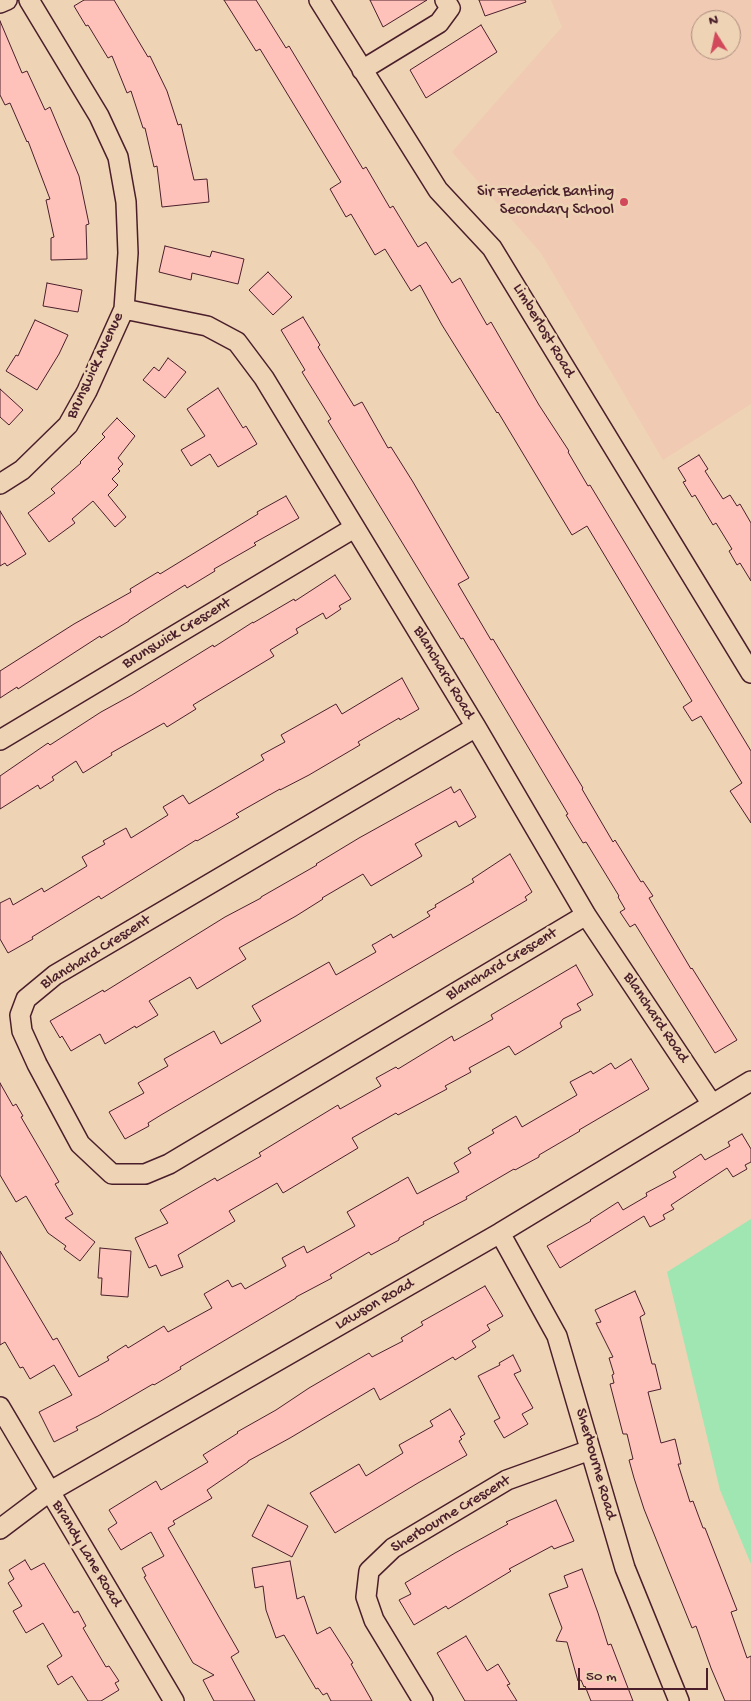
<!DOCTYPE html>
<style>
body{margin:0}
#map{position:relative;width:751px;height:1701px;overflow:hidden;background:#eed3b5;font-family:"Gochi Hand",sans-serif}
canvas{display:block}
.north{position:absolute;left:691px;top:10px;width:50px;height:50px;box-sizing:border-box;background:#eed3b5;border:1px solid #ac8b7e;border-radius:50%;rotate:350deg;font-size:14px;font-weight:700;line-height:20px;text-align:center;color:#4a1f2b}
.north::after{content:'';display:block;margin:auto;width:18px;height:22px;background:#d1495b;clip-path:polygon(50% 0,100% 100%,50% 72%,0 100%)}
.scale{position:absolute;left:578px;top:1668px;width:130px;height:22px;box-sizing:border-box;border:2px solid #4a1f2b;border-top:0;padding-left:6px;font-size:15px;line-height:18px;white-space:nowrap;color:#4a1f2b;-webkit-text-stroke:4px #eed3b5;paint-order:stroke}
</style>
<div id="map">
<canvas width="751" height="1701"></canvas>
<div class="north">N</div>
<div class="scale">50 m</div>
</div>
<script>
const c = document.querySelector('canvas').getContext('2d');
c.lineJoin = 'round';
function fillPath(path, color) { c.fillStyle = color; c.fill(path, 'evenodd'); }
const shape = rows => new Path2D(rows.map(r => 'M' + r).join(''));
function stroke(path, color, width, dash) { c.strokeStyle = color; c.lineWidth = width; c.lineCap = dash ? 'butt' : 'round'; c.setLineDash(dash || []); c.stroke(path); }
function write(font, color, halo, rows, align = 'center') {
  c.font = font + ' "Gochi Hand",sans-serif'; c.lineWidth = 5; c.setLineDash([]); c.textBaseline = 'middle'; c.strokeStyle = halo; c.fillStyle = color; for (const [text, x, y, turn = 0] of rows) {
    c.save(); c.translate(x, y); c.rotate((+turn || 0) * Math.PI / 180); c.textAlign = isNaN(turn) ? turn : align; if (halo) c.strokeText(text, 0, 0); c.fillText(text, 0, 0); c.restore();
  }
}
fillPath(shape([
 [551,0,751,0,751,404,663,460,541,253,452,152,562,27],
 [701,20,731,20,731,50,701,50]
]), '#f0cab3');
fillPath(shape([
 [751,1219,751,1564,720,1490,667,1272]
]), '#a0e6b2');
const building = shape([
 [84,0,114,0,148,57,150,56,167,91,178,125,181,124,194,180,207,179,209,202,162,207,157,166,154,167,145,128,143,128,131,91,127,93,112,56,108,58,88,25,86,26,74,6,84,0],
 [224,0,256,0,286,48,289,46,363,169,366,167,390,208,393,206,418,247,426,242,452,283,460,278,487,325,491,322,539,405,569,451,568,452,588,486,590,485,751,751,751,823,730,791,742,783,701,716,692,721,683,707,692,701,587,526,572,535,498,412,497,413,442,325,420,285,411,291,385,249,375,255,351,214,346,217,330,189,341,182,260,49,256,51,224,0],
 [370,0,427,0,383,27,370,0],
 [479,0,525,0,526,2,485,16,479,0],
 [0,21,22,73,27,71,45,110,50,107,79,176,89,224,86,225,87,259,51,260,51,238,54,237,46,200,50,199,28,141,27,142,10,103,5,105,0,95,0,21],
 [481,25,497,52,426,98,410,70,481,25],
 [165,246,210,257,212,251,244,259,238,284,192,273,191,280,159,272,165,246],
 [268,272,292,297,273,315,249,290,268,272],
 [47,283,82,290,78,312,43,306,47,283],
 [303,317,320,345,318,347,354,406,362,402,388,448,391,447,413,482,469,578,458,584,491,640,493,639,583,788,582,789,613,842,615,840,641,882,643,881,653,896,649,898,656,910,691,969,692,968,737,1040,715,1053,635,924,630,927,620,912,625,909,618,897,619,896,586,842,583,843,566,815,568,814,463,638,461,639,328,421,331,419,302,372,305,370,281,330,303,317],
 [35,320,68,335,59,354,37,390,6,371,16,355,18,356,35,320],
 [168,358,186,372,165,398,143,380,154,367,159,371,168,358],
 [218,388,243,428,246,426,257,444,218,467,210,454,191,466,181,450,205,436,187,409,218,388],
 [0,389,23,410,9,425,0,417,0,389],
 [117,418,135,436,118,458,123,464,118,469,120,471,112,479,118,485,108,495,126,517,115,527,93,501,72,519,75,523,49,542,28,513,55,493,51,489,81,463,80,462,105,437,102,434,117,418],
 [699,455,708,469,705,471,723,499,730,495,737,506,740,504,751,523,751,581,740,563,737,565,729,551,732,549,716,523,713,525,695,495,692,497,683,482,686,481,678,468,699,455],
 [286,496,299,518,254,543,256,545,214,569,215,571,187,588,185,585,129,620,129,621,101,638,100,636,18,689,17,687,0,698,0,671,74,624,131,592,130,589,158,572,160,574,258,514,257,512,286,496],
 [0,511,26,554,7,566,5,563,0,566,0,511],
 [335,575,351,599,339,606,341,609,326,619,323,613,296,629,298,633,270,650,274,656,193,705,196,709,167,727,164,723,111,753,112,755,83,773,76,761,52,777,54,780,40,789,38,785,0,809,0,776,48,743,50,745,101,712,132,695,213,645,214,647,253,622,253,623,294,599,295,601,335,575],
 [402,678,419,709,400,720,399,718,358,742,360,745,309,775,280,790,280,789,236,814,239,817,197,841,196,840,101,899,99,896,32,937,33,939,8,953,0,939,0,903,10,898,13,905,42,888,44,892,87,866,82,857,105,844,103,841,126,828,131,838,168,815,163,807,183,795,189,804,264,760,261,755,285,742,281,735,336,704,342,714,402,678],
 [451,787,454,793,460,789,476,817,459,827,456,821,415,844,422,856,371,886,363,874,322,898,323,899,296,916,239,948,246,959,228,970,197,989,190,977,149,1001,158,1015,136,1028,135,1026,105,1044,100,1034,71,1051,62,1036,60,1038,50,1021,103,990,104,992,225,917,261,898,261,897,317,865,316,864,359,838,451,787],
 [510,854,532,892,525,897,527,900,161,1115,148,1123,149,1126,125,1139,109,1112,144,1093,138,1083,168,1066,164,1059,214,1031,221,1044,261,1021,252,1006,329,962,336,975,376,952,372,945,376,943,391,934,393,938,430,916,427,912,436,907,435,905,474,882,472,879,510,854],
 [576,965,593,995,577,1004,581,1010,563,1019,560,1023,562,1027,515,1055,509,1046,469,1068,471,1072,445,1086,447,1089,398,1115,396,1113,352,1138,358,1148,283,1193,277,1183,229,1211,235,1221,178,1255,183,1267,161,1276,156,1265,149,1268,135,1238,168,1223,160,1210,215,1178,217,1181,261,1156,259,1153,338,1105,340,1109,381,1086,376,1078,396,1067,398,1069,452,1036,454,1041,493,1019,491,1015,576,965],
 [631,1059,649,1089,579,1130,580,1131,539,1155,539,1157,515,1170,514,1169,466,1197,467,1199,423,1222,424,1224,399,1238,399,1240,371,1255,369,1252,330,1275,332,1278,296,1297,296,1298,180,1367,181,1369,154,1385,153,1384,98,1416,76,1427,78,1430,54,1442,39,1412,72,1395,54,1365,30,1379,23,1367,20,1368,5,1342,0,1345,0,1251,53,1340,57,1338,79,1377,109,1360,107,1357,126,1345,128,1348,164,1326,168,1332,212,1308,204,1294,228,1280,232,1287,241,1283,245,1289,286,1266,282,1258,304,1246,307,1253,355,1226,347,1212,408,1177,417,1194,459,1172,454,1163,471,1153,468,1148,494,1133,492,1130,516,1116,522,1127,577,1095,570,1082,591,1071,593,1074,611,1063,615,1069,631,1059],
 [0,1083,13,1106,16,1104,23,1116,21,1117,59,1182,55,1184,73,1214,65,1218,95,1242,80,1261,64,1249,66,1246,48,1233,26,1196,16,1202,0,1175,0,1083],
 [742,1134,751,1149,751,1162,745,1165,747,1169,733,1177,727,1168,671,1205,674,1209,663,1215,665,1219,650,1227,644,1216,560,1268,547,1246,591,1221,590,1220,618,1202,623,1210,647,1196,646,1193,676,1177,673,1172,701,1154,705,1160,730,1146,728,1142,742,1134],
 [100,1248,131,1251,128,1297,101,1295,102,1278,98,1278,100,1248],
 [485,1286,503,1316,487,1325,490,1330,472,1341,476,1347,455,1360,453,1357,380,1400,374,1388,290,1438,248,1461,248,1462,207,1490,212,1498,173,1521,175,1524,168,1528,239,1652,231,1657,255,1701,214,1701,203,1680,214,1675,193,1663,144,1577,146,1576,142,1568,164,1556,151,1532,121,1550,108,1529,117,1523,109,1510,156,1481,161,1490,208,1462,203,1455,238,1433,237,1432,276,1410,309,1388,369,1353,372,1357,403,1341,401,1338,423,1325,421,1322,485,1286],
 [635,1291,645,1314,640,1317,652,1364,655,1364,661,1389,648,1392,661,1443,675,1439,681,1464,678,1464,690,1502,693,1501,703,1528,705,1528,737,1610,731,1612,747,1658,751,1656,751,1701,725,1701,711,1668,696,1626,692,1628,668,1569,644,1509,634,1478,629,1460,633,1459,627,1434,623,1434,610,1384,614,1383,612,1375,614,1374,609,1358,613,1357,596,1323,601,1322,595,1310,635,1291],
 [513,1355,521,1371,514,1374,533,1408,522,1414,528,1424,504,1438,494,1421,500,1418,478,1376,500,1365,499,1363,513,1355],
 [450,1409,465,1434,460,1437,462,1439,459,1441,467,1455,418,1483,335,1533,310,1493,359,1464,366,1476,403,1453,399,1445,433,1426,430,1421,450,1409],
 [556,1500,574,1541,554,1549,552,1546,509,1569,511,1571,448,1609,446,1606,414,1625,399,1600,411,1594,405,1583,455,1553,508,1524,506,1522,556,1500],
 [268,1505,308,1526,292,1557,252,1536,268,1505],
 [25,1560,31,1570,44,1563,74,1613,78,1611,86,1626,83,1628,106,1667,109,1666,119,1681,115,1683,119,1690,101,1701,88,1701,72,1676,58,1685,47,1666,62,1656,43,1623,26,1633,13,1611,22,1606,8,1583,14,1579,9,1570,25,1560],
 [290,1561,297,1599,304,1596,317,1634,330,1627,353,1663,351,1664,372,1701,331,1701,327,1693,323,1695,318,1688,316,1689,284,1635,276,1638,266,1610,263,1586,255,1588,252,1568,290,1561],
 [582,1569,598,1613,608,1645,611,1644,633,1701,591,1701,585,1686,584,1687,581,1680,578,1681,567,1642,556,1641,562,1628,549,1594,568,1587,564,1576,582,1569],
 [466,1636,487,1671,498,1664,510,1684,507,1685,517,1701,465,1701,437,1653,466,1636]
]);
fillPath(building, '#fec2ba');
stroke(building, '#4a1f2b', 1);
const minor = shape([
 [319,0,438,190,492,248,751,673],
 [0,3,7,0],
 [362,70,439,23,450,8,445,0],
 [124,309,207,326,237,342,264,378,476,727,586,915,712,1104],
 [0,484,22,470,68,425,87,391,124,309,128,253,126,202,118,157,99,116,29,0],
 [476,727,55,975,26,999,20,1015,22,1031,37,1064,80,1144,112,1174,145,1174,169,1164,586,915],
 [0,740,354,528],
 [500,1233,557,1336,625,1568,679,1701],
 [0,1407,174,1701],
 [0,1529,49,1492,500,1233,751,1081],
 [423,1701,374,1620,366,1597,369,1571,393,1548,507,1480,590,1450]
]);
stroke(minor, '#4a1f2b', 22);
stroke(minor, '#eed3b5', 19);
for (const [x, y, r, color] of [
 [624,202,5,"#d1495b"]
]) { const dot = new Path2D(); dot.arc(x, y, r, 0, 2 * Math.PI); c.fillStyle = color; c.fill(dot); stroke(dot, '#eed3b5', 2); }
write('16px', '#4a1f2b', '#eed3b5', [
 ["Sir Frederick Banting",614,193],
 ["Secondary School",614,211]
], 'right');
write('16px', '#4a1f2b', '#eed3b5', [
 ["Limberlost Road",543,331,59],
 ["Brunswick Avenue",96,366,-65],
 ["Brunswick Crescent",177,634,-31],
 ["Blanchard Road",443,673,59],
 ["Blanchard Crescent",96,953,-32],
 ["Blanchard Crescent",502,965,-31],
 ["Blanchard Road",655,1018,56],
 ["Lawson Road",375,1305,-30],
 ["Sherbourne Road",595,1464,74],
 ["Sherbourne Crescent",451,1515,-31],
 ["Brandy Lane Road",86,1554,59]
]);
</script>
